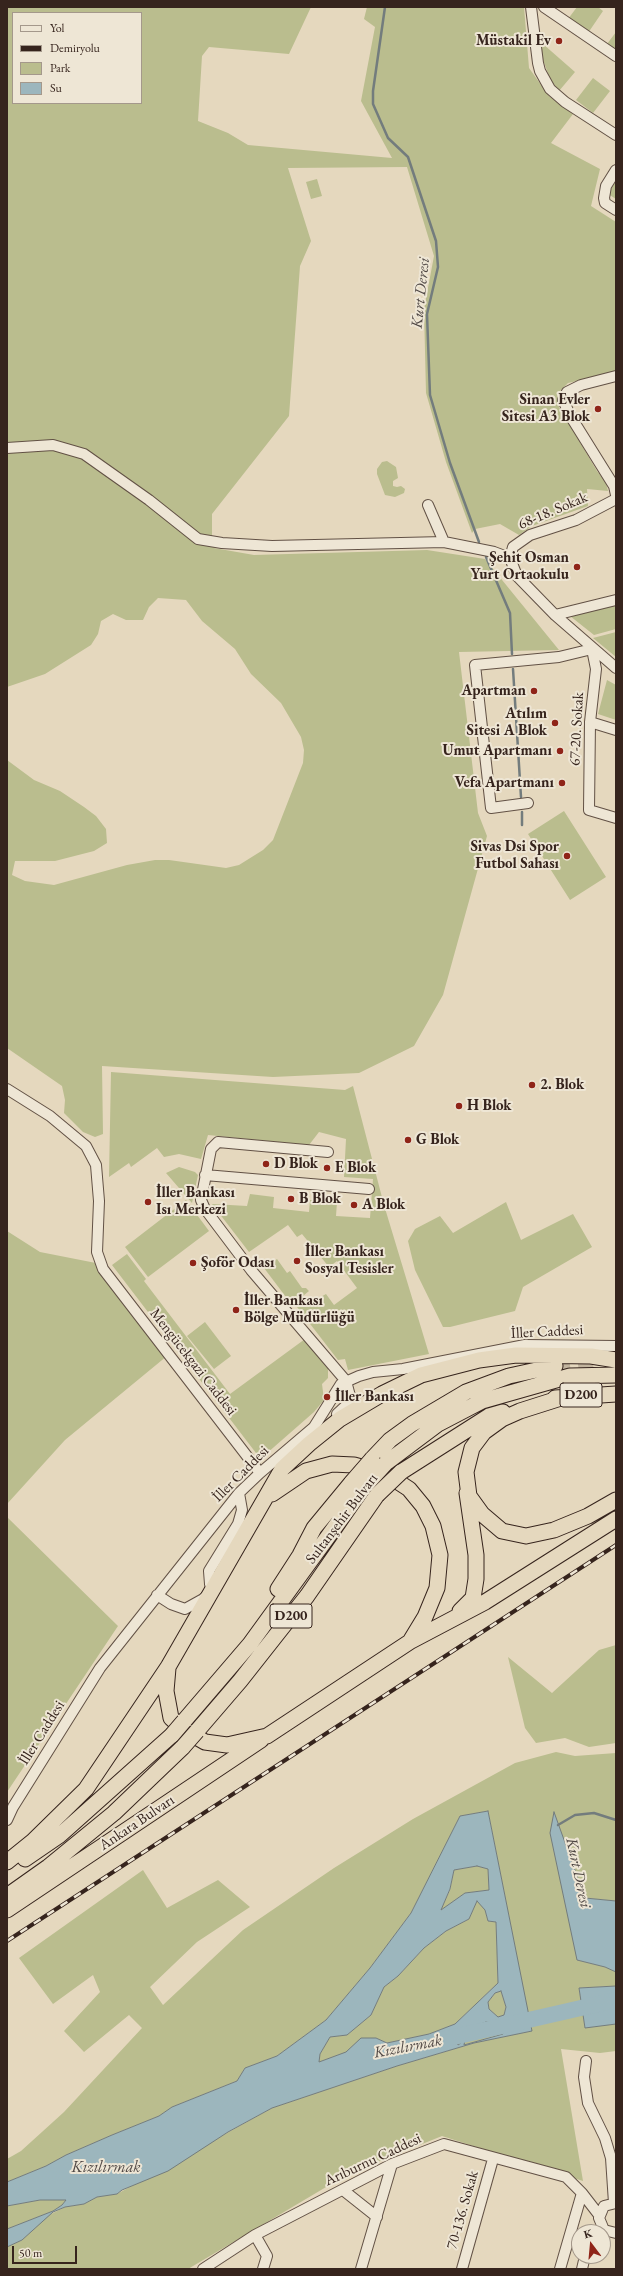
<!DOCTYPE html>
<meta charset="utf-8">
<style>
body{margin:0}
#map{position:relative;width:623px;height:2276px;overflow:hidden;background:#e5d8be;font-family:"EB Garamond",serif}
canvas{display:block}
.frame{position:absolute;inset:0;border:8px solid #36241d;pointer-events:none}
.legend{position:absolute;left:12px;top:12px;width:130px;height:92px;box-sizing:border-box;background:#eee6d5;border:1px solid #a4988b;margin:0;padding:5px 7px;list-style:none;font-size:12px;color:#36241d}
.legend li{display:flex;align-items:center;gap:8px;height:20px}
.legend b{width:20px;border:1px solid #a4988b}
.north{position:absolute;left:571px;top:2224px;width:40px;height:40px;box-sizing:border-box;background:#eee6d5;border:1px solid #a4988b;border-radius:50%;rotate:344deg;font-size:11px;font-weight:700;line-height:16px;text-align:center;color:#36241d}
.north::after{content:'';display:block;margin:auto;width:14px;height:18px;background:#8f2418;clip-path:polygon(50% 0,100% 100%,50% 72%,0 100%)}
.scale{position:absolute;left:12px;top:2246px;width:65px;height:18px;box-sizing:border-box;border:2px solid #36241d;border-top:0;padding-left:5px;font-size:12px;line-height:14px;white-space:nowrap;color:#36241d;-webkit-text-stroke:3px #eee6d5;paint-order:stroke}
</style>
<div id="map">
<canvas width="623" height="2276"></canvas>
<div class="frame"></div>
<ul class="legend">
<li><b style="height:5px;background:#eee6d5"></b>Yol</li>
<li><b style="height:5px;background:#36241d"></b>Demiryolu</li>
<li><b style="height:11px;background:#babd8e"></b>Park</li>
<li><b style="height:11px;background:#9cb6bd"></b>Su</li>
</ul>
<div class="north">K</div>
<div class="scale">50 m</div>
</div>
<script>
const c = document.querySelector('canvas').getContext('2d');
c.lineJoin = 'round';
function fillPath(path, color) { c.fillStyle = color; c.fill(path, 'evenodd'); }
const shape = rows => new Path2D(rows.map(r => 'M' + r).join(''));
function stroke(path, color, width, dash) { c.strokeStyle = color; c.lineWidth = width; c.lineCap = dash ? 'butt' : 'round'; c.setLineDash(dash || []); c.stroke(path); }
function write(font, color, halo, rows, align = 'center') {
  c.font = font + ' "EB Garamond",serif'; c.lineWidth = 4; c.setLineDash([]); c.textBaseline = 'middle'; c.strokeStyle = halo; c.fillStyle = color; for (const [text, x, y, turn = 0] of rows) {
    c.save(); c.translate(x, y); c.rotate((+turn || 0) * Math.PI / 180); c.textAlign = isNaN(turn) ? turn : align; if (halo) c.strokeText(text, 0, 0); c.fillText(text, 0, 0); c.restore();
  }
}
fillPath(shape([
 [7,7,311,7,289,54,209,47,202,56,198,121,228,133,248,145,392,158,361,101,375,27,364,19,367,7,524,7,529,68,549,96,573,114,551,143,600,169,591,206,616,222,616,372,568,383,557,394,559,407,597,471,606,482,608,491,587,489,588,506,532,526,519,535,500,524,475,529,472,533,446,462,426,393,424,309,434,256,407,167,288,168,311,241,300,266,289,416,212,514,212,539,214,548,254,555,427,550,485,559,559,650,459,652,478,813,487,836,443,995,414,1046,359,1073,273,1077,102,1066,103,1134,95,1137,83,1132,64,1113,65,1100,62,1086,7,1048,7,760,34,780,60,791,84,807,96,816,106,829,107,843,94,851,55,861,15,861,12,875,25,881,54,885,127,865,155,860,169,860,226,868,239,865,263,850,273,840,303,763,304,750,301,737,281,703,251,674,235,649,202,621,186,600,158,598,149,607,143,620,126,620,113,614,101,621,98,634,91,645,45,674,7,687],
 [13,13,141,13,141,103,13,103],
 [577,7,598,7,603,11,588,33,568,19],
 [616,32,616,50,607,44],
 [543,44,575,72,559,91,550,79,541,54],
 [593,78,610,91,593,113,576,100],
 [317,179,322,196,311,199,306,182],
 [616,181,616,199,608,194],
 [387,461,396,467,398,478,393,481,393,486,397,487,401,486,405,489,404,493,395,497,385,495,377,474,377,469,382,462],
 [616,605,616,629,594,635,570,616],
 [616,632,616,657,593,638],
 [607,680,616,685,616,720,598,714],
 [564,811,606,877,570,900,528,834],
 [111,1072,345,1090,353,1086,384,1205,429,1354,348,1370,345,1359,338,1360,297,1307,309,1297,317,1299,326,1294,334,1305,357,1288,337,1261,329,1267,302,1234,297,1237,288,1225,249,1252,212,1204,247,1206,250,1194,274,1197,273,1208,309,1212,310,1200,337,1202,336,1216,370,1218,373,1179,344,1177,346,1139,319,1132,309,1145,208,1135,201,1159,179,1154,164,1157,157,1148,131,1167,129,1163,109,1177],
 [179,1167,195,1172,198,1175,192,1203,166,1173],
 [186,1200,209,1231,148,1277,125,1247],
 [506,1202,521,1240,573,1214,592,1247,523,1287,515,1311,450,1327,443,1327,415,1270,408,1241,415,1229,440,1216,453,1233],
 [7,1231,40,1252,106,1265,173,1351,65,1440,7,1504],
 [127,1254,146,1279,144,1281,230,1394,305,1339,328,1368,328,1378,322,1384,324,1400,314,1412,266,1454,256,1453,112,1265],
 [277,1259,287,1273,290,1271,302,1288,306,1288,309,1291,292,1305,264,1268],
 [205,1322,231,1356,214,1369,187,1336],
 [7,1517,118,1626,7,1792],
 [616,1645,616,1743,589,1747,565,1738,536,1743,525,1728,508,1657,552,1693,599,1650],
 [556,1752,575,1756,616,1753,616,1901,585,1898,577,1960,605,1967,616,1972,616,1986,579,1988,585,2027,616,2024,616,2051,600,2053,561,2049,583,2181,442,2136,348,2174,188,2269,7,2269,7,2247,22,2240,47,2216,65,2207,84,2204,97,2197,117,2194,272,2108,397,2066,474,2043,531,2031,488,1811,460,1816,411,1913,370,1968,326,2020,277,2056,245,2068,237,2081,172,2107,159,2116,112,2135,66,2155,46,2166,7,2182,7,2159,21,2151,64,2112,142,2028,129,2015,84,2052,64,2031,100,1992,93,1975,53,2004,19,1958,143,1870,167,1908,218,1880,250,1907,197,1942,150,1987,163,2005,243,1930,334,1868,413,1819,515,1763],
 [477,1866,488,1869,489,1890,465,1893,440,1911,450,1890,454,1870],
 [477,1900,485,1910,488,1921,496,1922,498,1983,455,2024,429,2034,387,2043,376,2038,362,2038,347,2052,319,2062,320,2054,330,2037,347,2035,371,2015,384,1987,398,1976,424,1948,446,1931,469,1919],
 [501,1991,506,2007,504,2015,498,2017,489,2009,488,2002,495,1993],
 [486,2022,502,2023,503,2034,464,2045,464,2041,458,2045,452,2035],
 [40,2200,66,2200,62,2205,53,2211,7,2229,7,2206]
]), '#babd8e');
const water = shape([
 [488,1811,532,2031,474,2043,397,2066,272,2108,228,2132,168,2171,122,2190,117,2194,97,2197,84,2204,65,2207,53,2212,22,2240,7,2247,7,2229,53,2211,62,2205,66,2200,40,2200,7,2206,7,2182,46,2166,66,2155,112,2135,159,2116,172,2107,237,2081,245,2068,277,2056,326,2020,370,1968,411,1913,460,1816,488,1811],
 [477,1866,488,1869,489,1890,465,1893,441,1910,450,1889,454,1870,477,1866],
 [477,1901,485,1910,488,1921,496,1922,498,1983,455,2024,429,2034,387,2043,376,2038,361,2038,346,2052,319,2062,320,2054,330,2037,347,2035,371,2015,384,1987,398,1976,424,1948,446,1931,469,1919,477,1901],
 [501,1991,506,2007,504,2015,498,2017,489,2009,488,2002,495,1993,501,1991],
 [486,2022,502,2023,503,2034,464,2045,465,2040,458,2045,452,2035,486,2022],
 [554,1812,585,1898,616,1901,616,1972,605,1967,577,1960,550,1833,554,1812],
 [616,1986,616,2024,585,2028,579,1988,616,1986]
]);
fillPath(water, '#9cb6bd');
stroke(water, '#737c7d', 1);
stroke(shape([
 [385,7,373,91,373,104,388,138,408,157,436,241,438,267,427,314,430,395,450,463,479,542],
 [486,557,510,613,512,654],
 [513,669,521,797],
 [522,812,522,825],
 [558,1825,575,1815,594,1813,616,1820]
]), '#737c7d', 2.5);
stroke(shape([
 [432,2042,616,2000]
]), '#9cb6bd', 16);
stroke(shape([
 [555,1366,595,1361]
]), '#c2b49e', 15, [15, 8]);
const minor = shape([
 [531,7,538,63,540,71,550,89,565,102,616,135],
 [544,7,616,56],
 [616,170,606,186,604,198,605,203,616,210],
 [616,376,581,385,567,392,563,400,571,417,614,486,616,495],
 [7,448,53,445,84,454,149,500,198,539,222,543,272,546,444,542,494,552,510,558],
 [616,499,576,520,530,535,513,547,510,558,517,576,555,615,616,668],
 [428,505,444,542],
 [555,615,616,600],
 [590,722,616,730],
 [528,803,491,808,475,665,559,657,592,649,596,669,590,722,589,810,616,818],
 [7,1089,50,1116,86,1146,96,1165,99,1201,97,1252,103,1269,260,1473],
 [328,1152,218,1142,211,1149,201,1200,205,1209,251,1270,346,1381,350,1396,350,1402,337,1414],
 [205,1175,369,1189],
 [157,1595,171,1604,185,1609,203,1599,213,1591,210,1584,209,1571,238,1524,242,1510,239,1493],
 [7,1820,13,1807,100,1668,239,1493,260,1473,314,1427,341,1384,359,1376,373,1372,403,1369,525,1345,616,1346],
 [586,2061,584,2077,588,2103,605,2138,611,2158,614,2203],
 [343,2190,377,2217],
 [616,2203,604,2206,599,2218,604,2230,616,2233],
 [255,2235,267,2256,263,2269],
 [203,2269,255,2235,392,2164,444,2144,566,2177,582,2193,599,2215],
 [361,2269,392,2164],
 [462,2269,493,2159],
 [560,2269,582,2193],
 [582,2269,585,2256]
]);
const highway = shape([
 [564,1397,520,1411,502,1419,484,1432,472,1448,466,1472,469,1496,482,1514,502,1531,526,1536,554,1530,588,1516,616,1500],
 [555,1398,616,1394],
 [372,1459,390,1440,412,1424,466,1392,509,1376,555,1366],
 [386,1463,438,1424,482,1401,570,1376,616,1375],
 [401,1472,489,1416,503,1412],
 [272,1494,306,1471,332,1464,354,1465,386,1474,409,1489,423,1506,433,1526,440,1555,437,1588,425,1617,411,1640],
 [278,1589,300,1555,314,1528,352,1482],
 [460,1611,473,1598,476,1579,476,1555,467,1493],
 [168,1668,166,1691,171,1718,184,1730,205,1742,227,1745,267,1736,411,1641,485,1602,616,1519],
 [184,1721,250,1644,364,1487],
 [197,1731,240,1681,307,1596,377,1495],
 [25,1859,60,1835,172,1735],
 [7,1862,33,1841,86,1789,168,1667,282,1469,309,1444,340,1419,382,1394,421,1375,479,1360,516,1355,591,1356,616,1360],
 [7,1896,48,1867,114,1813,183,1747],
 [7,1910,261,1740]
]);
stroke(minor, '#625145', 12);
stroke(highway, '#36241d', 17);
stroke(minor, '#eee6d5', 10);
stroke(highway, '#e5d8be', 15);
const rail = shape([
 [7,1941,616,1545]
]);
stroke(rail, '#36241d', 4);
stroke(rail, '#eee6d5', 2.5, [8]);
const highwayBridge = shape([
 [352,1482,372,1459],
 [364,1487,386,1463],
 [377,1495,401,1472],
 [172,1735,184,1721],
 [183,1747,197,1731]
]);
stroke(highwayBridge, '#36241d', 17, []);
stroke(highwayBridge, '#e5d8be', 15);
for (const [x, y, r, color] of [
 [559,41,4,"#8f2418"],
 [598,409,4,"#8f2418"],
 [577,567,4,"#8f2418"],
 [534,691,4,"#8f2418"],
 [555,723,4,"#8f2418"],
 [560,751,4,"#8f2418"],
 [562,783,4,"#8f2418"],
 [567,856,4,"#8f2418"],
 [532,1085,4,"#8f2418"],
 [459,1106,4,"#8f2418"],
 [408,1140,4,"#8f2418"],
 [266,1164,4,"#8f2418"],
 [327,1168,4,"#8f2418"],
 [291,1199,4,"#8f2418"],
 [148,1202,4,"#8f2418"],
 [354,1205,4,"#8f2418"],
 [297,1261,4,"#8f2418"],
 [193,1263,4,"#8f2418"],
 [236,1310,4,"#8f2418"],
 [327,1397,4,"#8f2418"]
]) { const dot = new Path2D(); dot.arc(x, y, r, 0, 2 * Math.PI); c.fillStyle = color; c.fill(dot); stroke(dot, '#eee6d5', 1.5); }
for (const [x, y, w] of [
 [581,1395,42],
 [291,1616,42]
]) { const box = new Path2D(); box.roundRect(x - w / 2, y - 12, w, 24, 3); c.fillStyle = '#eee6d5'; c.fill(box); stroke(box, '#36241d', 1); }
write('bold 14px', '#36241d', null, [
 ["D200",581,1395],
 ["D200",291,1616]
]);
write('bold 15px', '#36241d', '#eee6d5', [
 ["Müstakil Ev",551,41,"right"],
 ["Sinan Evler",590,400,"right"],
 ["Sitesi A3 Blok",590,417,"right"],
 ["Şehit Osman",569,558,"right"],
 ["Yurt Ortaokulu",569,575,"right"],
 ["Apartman",526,691,"right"],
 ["Atılım",547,714,"right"],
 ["Sitesi A Blok",547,731,"right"],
 ["Umut Apartmanı",552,751,"right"],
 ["Vefa Apartmanı",554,783,"right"],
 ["Sivas Dsi Spor",559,847,"right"],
 ["Futbol Sahası",559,864,"right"],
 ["2. Blok",540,1085],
 ["H Blok",467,1106],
 ["G Blok",416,1140],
 ["D Blok",274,1164],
 ["E Blok",335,1168],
 ["İller Bankası",156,1193],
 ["Isı Merkezi",156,1210],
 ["B Blok",299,1199],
 ["A Blok",362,1205],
 ["İller Bankası",305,1252],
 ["Sosyal Tesisler",305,1269],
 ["Şoför Odası",201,1263],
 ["İller Bankası",244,1301],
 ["Bölge Müdürlüğü",244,1318],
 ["İller Bankası",335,1397]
], 'left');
write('15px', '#36241d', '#eee6d5', [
 ["68-18. Sokak",553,511,-23],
 ["67-20. Sokak",577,729,-87],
 ["İller Caddesi",547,1332,-3],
 ["Mengücekgazi Caddesi",193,1362,52],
 ["İller Caddesi",241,1474,-45],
 ["Sultanşehir Bulvarı",342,1519,-53],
 ["İller Caddesi",42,1733,-58],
 ["Ankara Bulvarı",137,1823,-34],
 ["Arıburnu Caddesi",373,2160,-25],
 ["70-136. Sokak",463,2210,-74]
]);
write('italic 16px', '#504845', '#eee6d5', [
 ["Kurt Deresi",421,293,-84],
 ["Kurt Deresi",578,1873,78],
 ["Kızılırmak",408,2047,-11],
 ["Kızılırmak",106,2168]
]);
</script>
